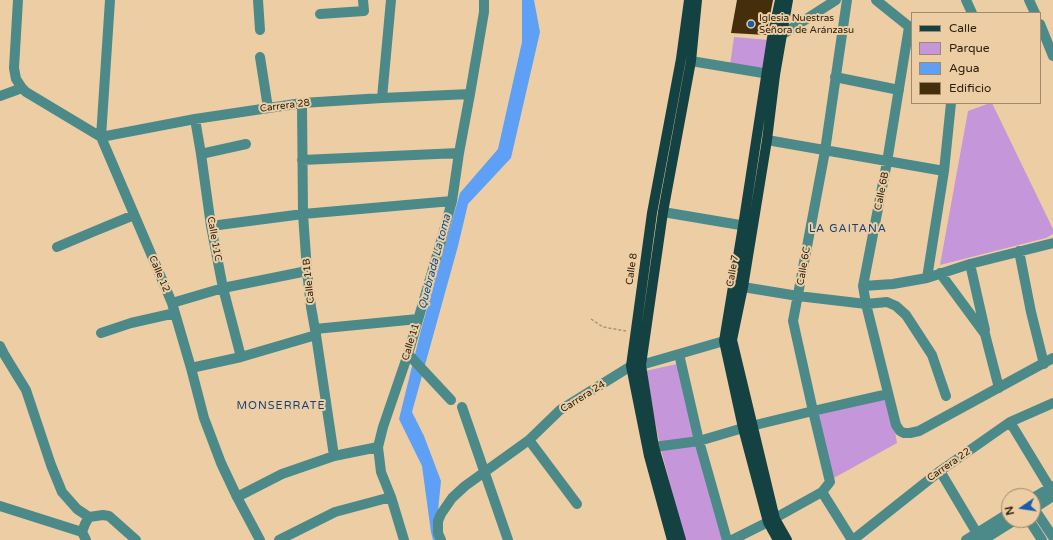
<!DOCTYPE html>
<meta charset="utf-8">
<style>
body{margin:0}
#map{position:relative;width:1053px;height:540px;overflow:hidden;background:#edcea4;font-family:"Varela Round",sans-serif}
canvas{display:block}
.legend{position:absolute;left:911px;top:12px;width:130px;height:92px;box-sizing:border-box;background:#edcea4;border:1px solid #a08869;margin:0;padding:5px 7px;list-style:none;font-size:12px;color:#2c2010}
.legend li{display:flex;align-items:center;gap:8px;height:20px}
.legend b{width:20px;border:1px solid #a08869}
.north{position:absolute;left:1001px;top:488px;width:40px;height:40px;box-sizing:border-box;background:#edcea4;border:1px solid #a08869;border-radius:50%;rotate:257deg;font-size:11px;font-weight:700;line-height:16px;text-align:center;color:#2c2010}
.north::after{content:'';display:block;margin:auto;width:14px;height:18px;background:#185dad;clip-path:polygon(50% 0,100% 100%,50% 72%,0 100%)}
</style>
<div id="map">
<canvas width="1053" height="540"></canvas>
<ul class="legend">
<li><b style="height:5px;background:#144243"></b>Calle</li>
<li><b style="height:11px;background:#c696da"></b>Parque</li>
<li><b style="height:11px;background:#5da0f6"></b>Agua</li>
<li><b style="height:11px;background:#442e0b"></b>Edificio</li>
</ul>
<div class="north">N</div>
</div>
<script>
const c = document.querySelector('canvas').getContext('2d');
c.lineJoin = 'round';
function fillPath(path, color) { c.fillStyle = color; c.fill(path, 'evenodd'); }
const shape = rows => new Path2D(rows.map(r => 'M' + r).join(''));
function stroke(path, color, width, dash) { c.strokeStyle = color; c.lineWidth = width; c.lineCap = dash ? 'butt' : 'round'; c.setLineDash(dash || []); c.stroke(path); }
function write(font, color, halo, rows, align = 'center') {
  c.font = font + ' "Varela Round",sans-serif'; c.lineWidth = 4; c.setLineDash([]); c.textBaseline = 'middle'; c.strokeStyle = halo; c.fillStyle = color; for (const [text, x, y, turn = 0] of rows) {
    c.save(); c.translate(x, y); c.rotate((+turn || 0) * Math.PI / 180); c.textAlign = isNaN(turn) ? turn : align; if (halo) c.strokeText(text, 0, 0); c.fillText(text, 0, 0); c.restore();
  }
}
fillPath(shape([
 [734,37,769,40,764,71,730,65],
 [990,103,992,103,1053,229,1053,234,1046,238,940,265,968,111],
 [677,364,723,540,685,540,660,446,645,371],
 [887,396,894,425,897,443,832,479,815,412]
]), '#c696da');
fillPath(shape([
 [522,0,534,0,540,32,511,158,468,204,458,246,412,412,424,436,441,481,436,531,440,540,433,540,431,532,422,466,399,419,421,330,460,193,498,149,522,42]
]), '#5da0f6');
fillPath(shape([
 [737,0,773,0,766,35,731,33]
]), '#442e0b');
stroke(shape([
 [591,319,603,327,626,331]
]), '#ac9372', 1.5, [3, 2]);
stroke(shape([
 [18,0,14,68,16,79,22,88,26,92,101,137],
 [110,0,101,137,172,303,191,368,204,418,221,463,237,497,260,540],
 [258,0,260,30],
 [876,0,912,29],
 [966,0,972,13],
 [1029,0,1035,13],
 [320,14,364,11,363,0],
 [1040,24,1053,56],
 [909,27,887,162,863,286,866,304,896,425,900,431,904,433,910,433,919,431,1053,358],
 [776,36,783,34,836,0],
 [260,57,268,108],
 [691,61,775,75],
 [835,77,899,90],
 [0,96,22,88],
 [382,98,391,0],
 [302,103,303,214,307,271,311,307,316,335,334,456],
 [195,119,201,154,211,226,223,288,241,357],
 [101,137,195,119,302,103,382,98,470,94],
 [767,140,944,171],
 [201,154,246,144],
 [302,160,459,153],
 [663,212,752,227],
 [211,226,303,214,452,201],
 [57,247,95,231,134,215],
 [1019,251,1031,312,1044,364],
 [970,264,985,330],
 [940,273,985,334,999,388],
 [927,278,944,171,951,103],
 [863,286,893,284,927,278,970,264,1053,243],
 [743,287,798,296,866,304,887,302,896,306,906,315,932,355,946,396],
 [172,303,223,288,307,271],
 [315,329,418,319],
 [101,333,131,323,175,313],
 [0,346,4,354,26,390,51,465,62,492,77,509,89,517],
 [408,354,451,400],
 [679,354,699,441,727,540],
 [191,368,241,357,316,335],
 [462,407,508,540],
 [1010,422,1053,493],
 [529,440,577,504],
 [654,447,699,441,743,428,813,411,888,394],
 [940,471,981,540],
 [822,492,852,540],
 [237,497,282,474,334,456,378,447],
 [1033,498,1053,486],
 [0,506,82,532],
 [1033,507,1053,537],
 [1033,509,1053,496],
 [89,517,103,515,109,516,136,540],
 [1029,520,1042,540],
 [86,540,82,532,85,524,89,517],
 [279,540,335,512,391,497],
 [404,540,391,497,381,472,378,447,383,427,408,354,440,245,452,201,459,153,470,94,484,12,484,0],
 [441,540,438,533,438,521,441,514,452,498,465,486,529,440,560,410,631,366,641,365,724,341,732,340],
 [732,540,768,522,822,492,830,482,813,411,793,321,825,151,847,0],
 [853,540,940,471,1010,422,1053,403],
 [966,540,1009,513],
 [983,540,1015,520]
]), '#4c8a8a', 10);
stroke(shape([
 [672,540,649,456,631,366,652,213,681,59,689,0],
 [681,540,654,447,641,365,663,212,691,61,697,0],
 [778,540,768,522,743,428,724,341,743,226,772,38,780,0],
 [787,540,775,519,732,340,743,287,767,140,775,75,788,0]
]), '#144243', 10);
for (const [x, y, r, color] of [
 [751,24,4,"#185dad"]
]) { const dot = new Path2D(); dot.arc(x, y, r, 0, 2 * Math.PI); c.fillStyle = color; c.fill(dot); stroke(dot, '#edcea4', 1.5); }
write('10px', '#2c2010', '#edcea4', [
 ["Iglesia Nuestras",759,18],
 ["Señora de Aránzasu",759,30]
], 'left');
write('10px', '#2c2010', '#edcea4', [
 ["Carrera 28",285,106,-7],
 ["Calle 6B",882,191,-79],
 ["Calle 11C",214,239,80],
 ["Calle 6C",804,266,-80],
 ["Calle 8",632,269,-82],
 ["Calle 7",733,271,-80],
 ["Calle 12",159,274,67],
 ["Calle 11B",309,281,-96],
 ["Calle 11",411,342,-73],
 ["Carrera 24",583,397,-32],
 ["Carrera 22",949,465,-35]
]);
c.letterSpacing = '1px';
write('11px', '#164074', '#edcea4', [
 ["LA GAITANA",848,229],
 ["MONSERRATE",281,406]
]);
c.letterSpacing = '0px';
write('italic 11px', '#024c98', '#edcea4', [
 ["Quebrada La toma",435,262,-75]
]);
</script>
